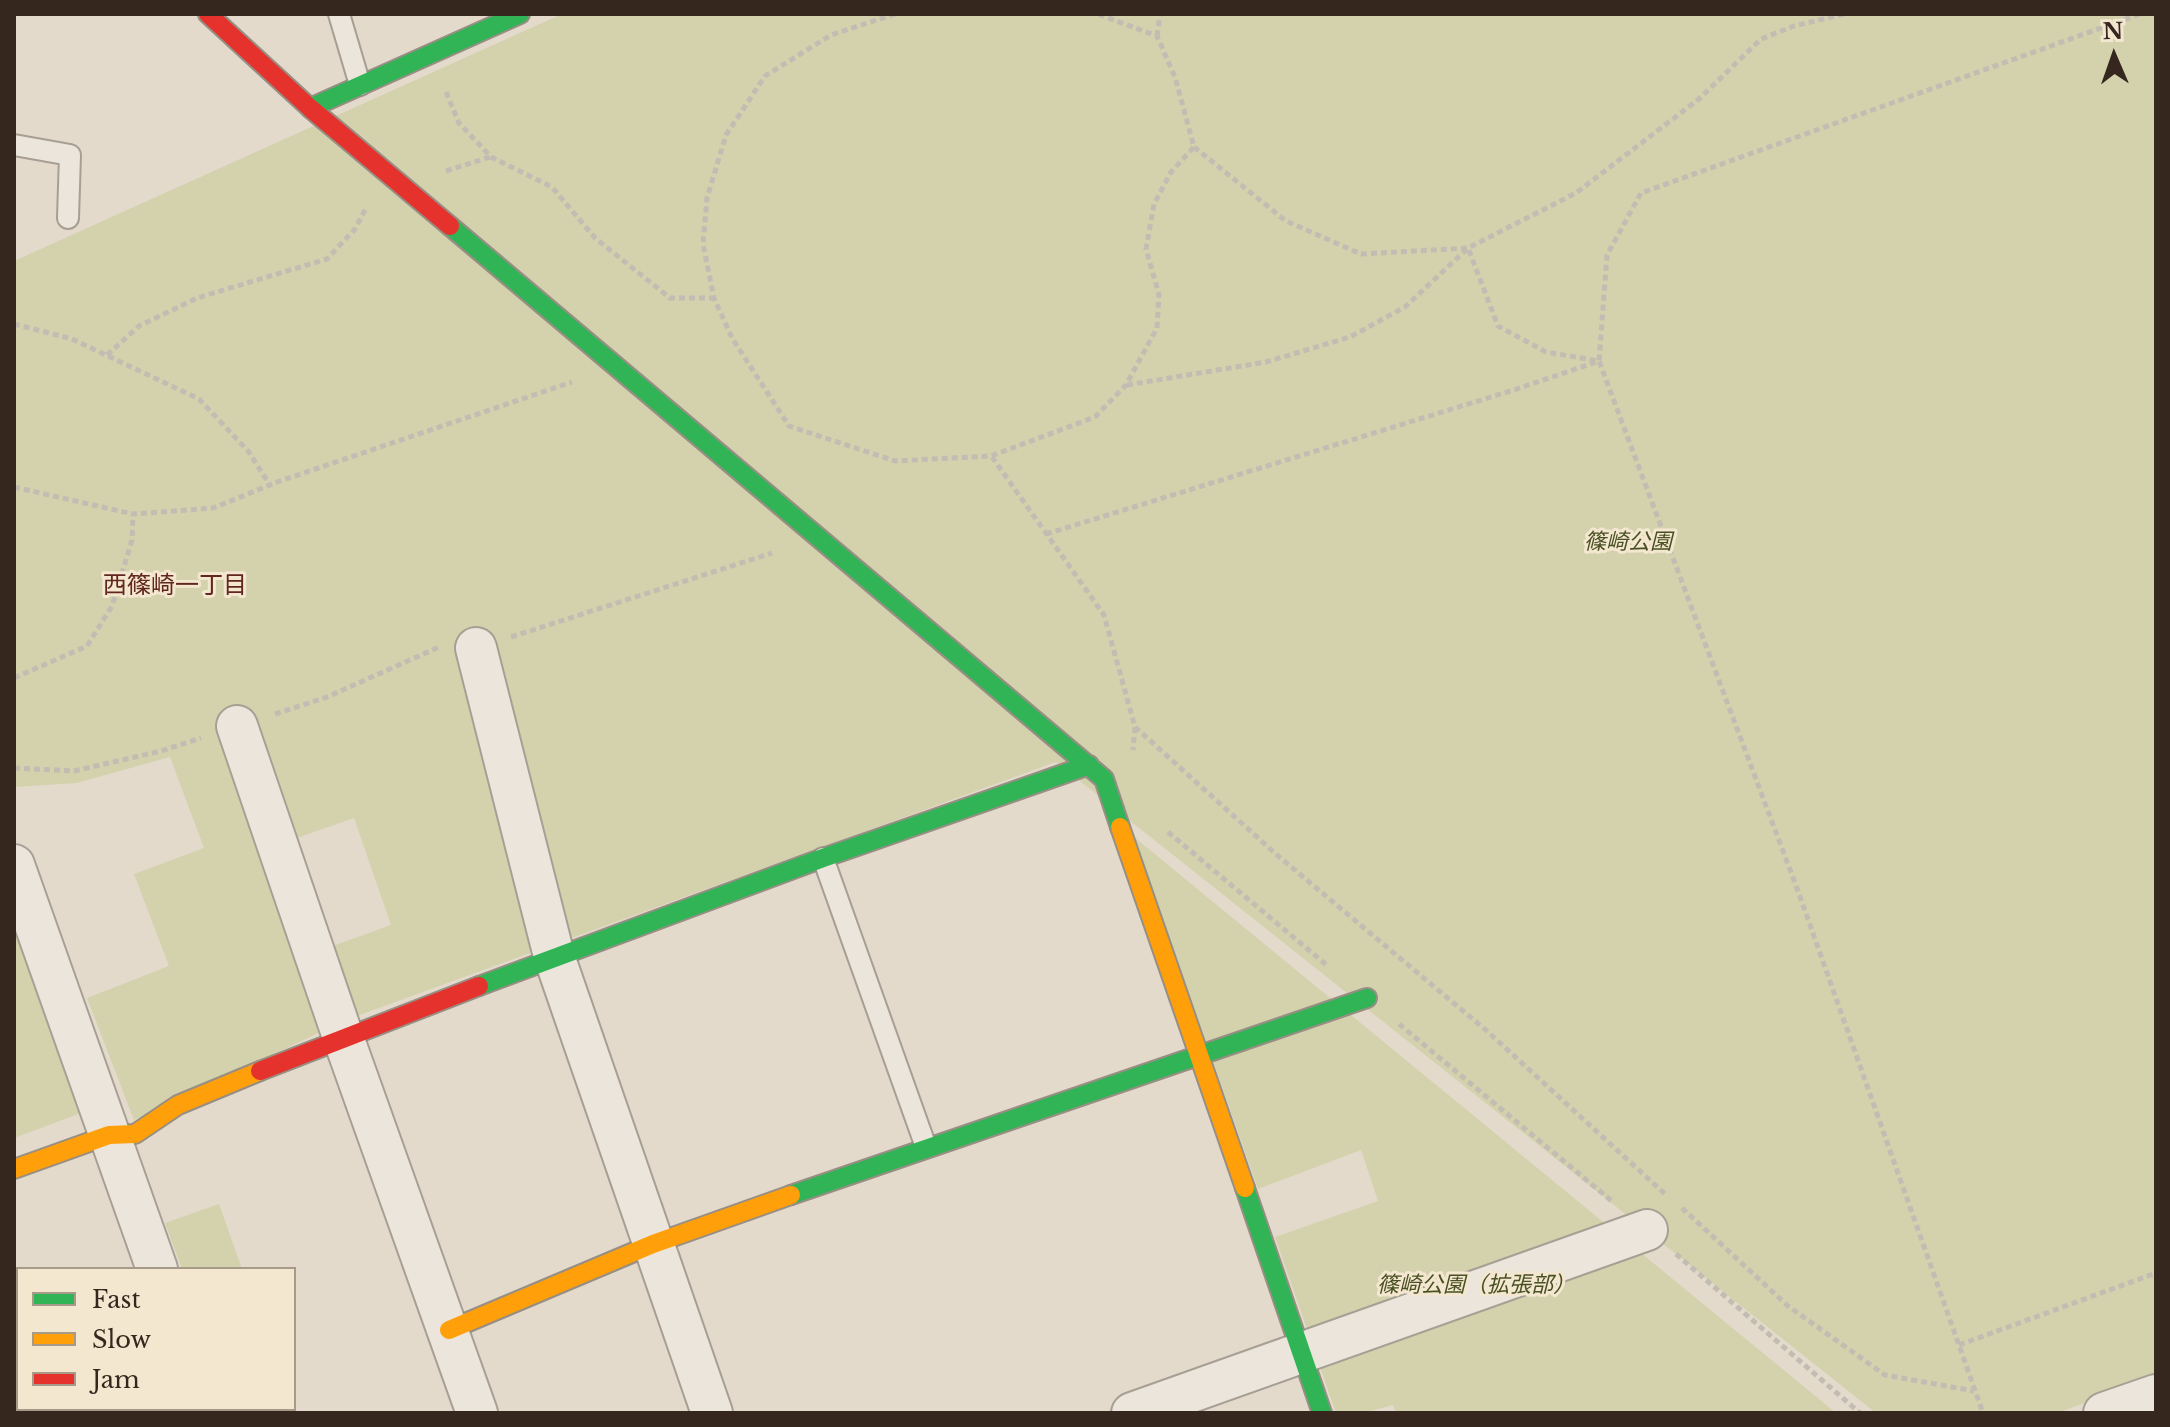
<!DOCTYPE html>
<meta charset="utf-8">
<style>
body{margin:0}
#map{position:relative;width:2170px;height:1427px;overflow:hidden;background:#e3dacb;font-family:"Libre Baskerville",serif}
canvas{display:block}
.frame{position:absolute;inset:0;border:16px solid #35271d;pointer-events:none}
.legend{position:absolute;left:16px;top:1267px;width:280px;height:144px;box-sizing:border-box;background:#f4e7d0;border:2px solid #a89a88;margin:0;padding:10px 14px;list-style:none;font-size:24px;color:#35271d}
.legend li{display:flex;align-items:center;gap:16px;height:40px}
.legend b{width:40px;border:2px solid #a89a88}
.north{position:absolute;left:2074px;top:16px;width:80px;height:80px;-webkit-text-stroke:6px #f4e7d0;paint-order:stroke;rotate:358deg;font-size:22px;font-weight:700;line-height:32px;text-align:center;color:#35271d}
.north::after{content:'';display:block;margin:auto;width:28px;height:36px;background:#35271d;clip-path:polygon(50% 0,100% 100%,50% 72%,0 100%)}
</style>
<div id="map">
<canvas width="2170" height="1427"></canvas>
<div class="frame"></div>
<ul class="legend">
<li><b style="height:10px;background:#30b455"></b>Fast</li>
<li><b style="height:10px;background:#ff9f0a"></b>Slow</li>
<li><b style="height:10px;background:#e5322d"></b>Jam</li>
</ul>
<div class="north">N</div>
</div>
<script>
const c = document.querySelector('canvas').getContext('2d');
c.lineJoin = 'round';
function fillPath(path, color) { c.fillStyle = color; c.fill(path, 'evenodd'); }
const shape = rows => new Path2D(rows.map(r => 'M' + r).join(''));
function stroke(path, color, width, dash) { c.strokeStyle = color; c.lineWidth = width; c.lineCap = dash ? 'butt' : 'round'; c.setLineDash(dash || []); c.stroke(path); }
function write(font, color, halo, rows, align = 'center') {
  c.font = font + ' "Libre Baskerville","Noto Sans JP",serif'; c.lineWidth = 6; c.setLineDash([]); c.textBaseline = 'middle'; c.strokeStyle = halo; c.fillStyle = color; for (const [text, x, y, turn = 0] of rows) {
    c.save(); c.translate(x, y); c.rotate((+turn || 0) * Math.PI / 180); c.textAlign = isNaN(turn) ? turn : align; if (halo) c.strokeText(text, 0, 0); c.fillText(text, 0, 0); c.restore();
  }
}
fillPath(shape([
 [562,14,2156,14,2156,1377,2057,1413,1876,1413,1056,762,354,1017,330,947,391,925,354,818,294,839,250,708,219,719,327,1029,134,1120,87,998,169,966,134,874,204,848,170,757,77,783,14,787,14,261],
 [1134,837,1836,1413,1396,1413,1393,1405,1363,1413,1336,1413,1275,1237,1378,1201,1361,1150,1258,1189],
 [14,894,87,1099,81,1113,14,1138],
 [219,1204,242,1269,182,1269,165,1223],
 [232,1409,292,1409,294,1413,233,1413]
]), '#d4d1ad');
const lane = shape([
 [339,14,360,85],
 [14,145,70,155,68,218],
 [823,858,926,1147]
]);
const street = shape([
 [476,648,554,956,712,1413],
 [237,726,343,1037,477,1413],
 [14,865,157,1269],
 [206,1409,207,1413],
 [1132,1413,1647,1230],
 [2104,1413,2156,1395]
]);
const fast = shape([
 [310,108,520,14],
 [450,226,1104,779,1120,827],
 [479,986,823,858,1089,765],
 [1245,1188,1322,1413],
 [791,1195,1367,998]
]);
const slow = shape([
 [1120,827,1245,1188],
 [14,1169,109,1135,135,1134,178,1105,260,1071],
 [449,1330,653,1244,791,1195]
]);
const jam = shape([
 [208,14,310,108,450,226],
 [260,1071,479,986]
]);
stroke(lane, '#a89f94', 24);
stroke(street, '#a89f94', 44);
stroke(fast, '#978e84', 22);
stroke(slow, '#978e84', 22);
stroke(jam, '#978e84', 22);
stroke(shape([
 [895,14,831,35,765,76,726,135,707,198,703,244,714,298,732,338,789,426,895,461,991,456,1095,417,1126,385,1157,328,1159,295,1146,249,1154,204,1171,172,1194,147,1175,77,1157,36,1098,14],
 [1157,36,1160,14],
 [446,92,459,123,491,157,552,187,595,238,670,298,714,298],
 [1194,147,1286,221,1361,254,1468,248,1576,193,1699,99,1761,39,1794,26,1844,14],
 [446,171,490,157],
 [14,324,72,339,199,399,248,451,270,485],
 [107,355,139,326,197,298,327,259,355,229,366,208],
 [1127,385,1266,362,1350,337,1405,307,1468,248,1498,326,1546,352,1599,361,1607,255,1641,193,2140,14],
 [992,457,1104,615,1135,727,1133,750],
 [14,487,133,514,213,508,280,481,572,382],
 [1046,534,1517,389,1599,361,1798,891,1983,1413],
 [511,637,772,553],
 [14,678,87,646,112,606,132,540,133,514],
 [275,714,327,697,439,647],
 [1135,727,1277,855,1487,1031,1665,1194],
 [14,768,74,771,161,751,201,738],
 [1168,832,1329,967],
 [1399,1024,1613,1202],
 [1682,1208,1788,1306,1885,1375,1974,1391],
 [1676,1254,1860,1413],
 [1959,1345,2156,1273]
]), '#c3bcb3', 5, [6, 4]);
stroke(lane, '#ebe5dc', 20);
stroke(street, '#ebe5dc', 40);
stroke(fast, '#30b455', 18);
stroke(slow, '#ff9f0a', 18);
stroke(jam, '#e5322d', 18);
write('italic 22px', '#495124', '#f4e7d0', [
 ["篠崎公園",1628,543],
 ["篠崎公園（拡張部）",1476,1286]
]);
write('24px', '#61261d', '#f4e7d0', [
 ["西篠崎一丁目",175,586]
]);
</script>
